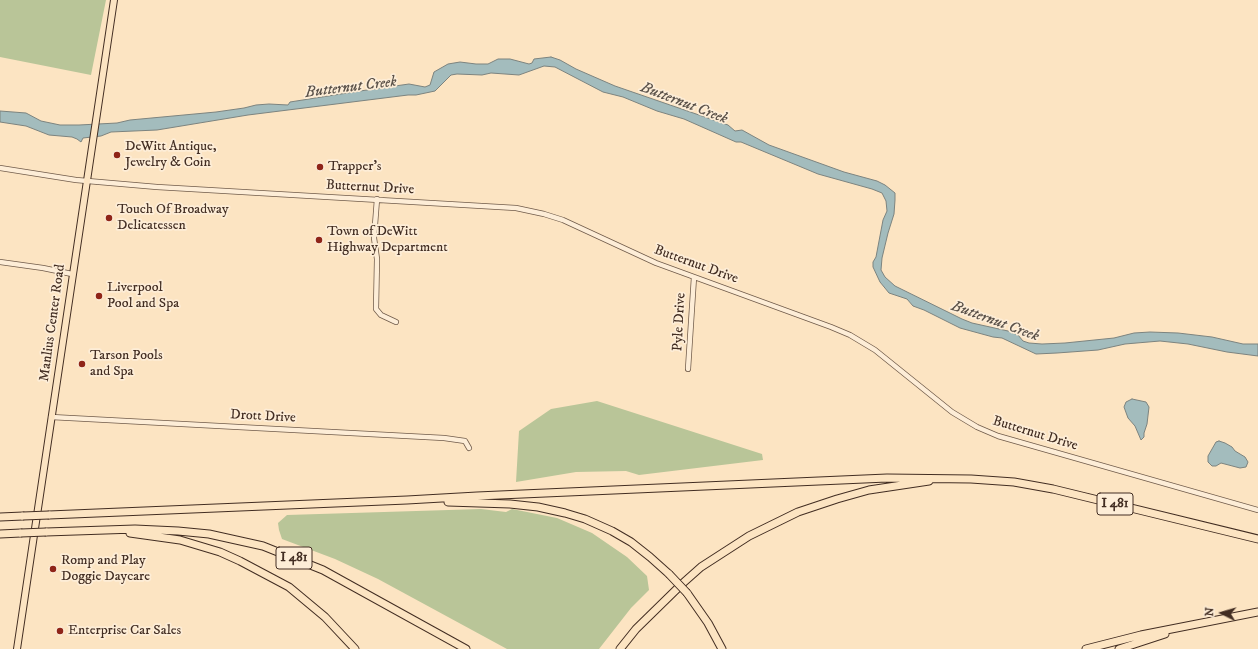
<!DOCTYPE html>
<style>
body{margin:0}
#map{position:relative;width:1258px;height:649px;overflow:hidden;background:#fce4c2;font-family:"IM FELL DW Pica",serif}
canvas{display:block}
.north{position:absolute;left:1202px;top:593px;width:40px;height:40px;-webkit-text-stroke:3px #fdedd7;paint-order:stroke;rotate:275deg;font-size:11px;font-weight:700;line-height:16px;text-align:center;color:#422d22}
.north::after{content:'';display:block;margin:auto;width:14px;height:18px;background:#422d22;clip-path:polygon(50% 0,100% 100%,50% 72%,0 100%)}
</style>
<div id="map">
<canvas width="1258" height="649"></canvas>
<div class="north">N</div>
</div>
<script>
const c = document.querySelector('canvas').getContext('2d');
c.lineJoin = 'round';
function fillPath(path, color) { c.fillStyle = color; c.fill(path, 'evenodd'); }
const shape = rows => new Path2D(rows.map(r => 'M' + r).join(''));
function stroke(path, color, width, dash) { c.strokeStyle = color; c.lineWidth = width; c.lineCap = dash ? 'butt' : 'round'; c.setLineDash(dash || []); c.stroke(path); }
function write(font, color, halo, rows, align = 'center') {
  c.font = font + ' "IM FELL DW Pica",serif'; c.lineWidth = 3.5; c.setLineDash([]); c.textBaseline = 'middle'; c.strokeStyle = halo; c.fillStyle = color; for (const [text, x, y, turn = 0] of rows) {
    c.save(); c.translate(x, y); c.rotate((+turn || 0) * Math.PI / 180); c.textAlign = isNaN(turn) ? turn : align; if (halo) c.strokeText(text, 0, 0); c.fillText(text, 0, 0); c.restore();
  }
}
fillPath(shape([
 [0,0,106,0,91,75,0,57],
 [597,401,762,454,763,460,639,475,626,471,576,472,516,482,519,431,551,409],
 [481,509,506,512,512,509,557,518,592,533,627,557,647,576,649,590,631,608,599,649,507,649,378,579,335,559,282,539,279,530,278,523,287,515]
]), '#b9c598');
const water = shape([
 [551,57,560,60,576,69,615,86,728,125,735,131,742,130,769,145,844,172,877,181,885,185,895,193,895,200,894,214,888,233,882,258,881,270,885,277,895,286,962,319,972,323,1008,331,1018,335,1023,341,1029,343,1042,344,1065,343,1114,338,1134,333,1150,332,1178,333,1212,337,1243,344,1258,344,1258,356,1227,352,1188,344,1160,341,1125,344,1098,350,1057,353,1036,354,1002,338,993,337,960,328,924,310,913,306,907,299,889,293,880,282,873,267,873,262,876,257,883,220,887,211,886,201,882,193,872,189,818,174,741,142,736,142,684,119,657,111,623,97,603,92,555,67,544,66,519,75,491,73,482,75,457,74,451,75,435,91,416,95,408,95,248,115,157,130,111,132,101,136,83,138,81,142,77,139,72,137,49,135,26,126,0,122,0,111,26,113,41,121,60,125,79,125,117,123,130,120,216,112,244,108,256,105,269,104,288,105,290,102,360,91,409,84,425,87,430,85,434,72,448,64,460,62,476,64,488,64,498,59,510,59,529,64,532,63,534,59,551,57],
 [1132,399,1146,402,1149,407,1147,424,1144,433,1144,437,1141,440,1135,426,1128,418,1124,407,1126,402,1132,399],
 [1219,441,1225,443,1232,447,1235,451,1245,457,1248,462,1246,467,1240,468,1221,463,1216,466,1212,466,1208,462,1208,456,1216,442,1219,441]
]);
fillPath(water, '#a3bcbd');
stroke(water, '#7c837f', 1);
const minor = shape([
 [0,168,76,180,157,187,516,208,544,214,563,220,656,263,831,327,850,335,875,350,952,412,977,427,998,436,1258,510],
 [377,199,374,238,377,259,376,309,381,315,396,322],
 [0,262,43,268,72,274],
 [688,369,694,277],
 [51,417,444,438,465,441,469,448]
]);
const major = shape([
 [17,649,114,0]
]);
const highway = shape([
 [448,502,510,504,538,507,565,513,585,519,612,531,631,542,650,557,669,574],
 [49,515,407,500,477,496,887,478,971,479,1014,482,1053,489,1258,539],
 [0,517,23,516],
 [46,532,135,529,178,531,209,534,263,546,323,570,466,649],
 [130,533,180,540,220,552,240,561,289,587,325,617,355,649],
 [0,534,21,533],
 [687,593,708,623,722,649],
 [620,649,636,629,683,583,701,567,749,536,798,512,837,499,869,490,929,481],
 [1086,649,1141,635,1258,612],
 [1119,649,1165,634]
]);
stroke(minor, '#705b4a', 6);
stroke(major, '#422d22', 8);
stroke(highway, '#422d22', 9);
stroke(minor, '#fdedd7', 4.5);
stroke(major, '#fce4c2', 6);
stroke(highway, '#fce4c2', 7);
const highwayBridge = shape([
 [23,516,49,515],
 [21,533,46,532],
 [669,574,687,593]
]);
stroke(highwayBridge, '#422d22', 9, []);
stroke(highwayBridge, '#fce4c2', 7);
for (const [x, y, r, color] of [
 [117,155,4,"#8f2418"],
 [320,167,4,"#8f2418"],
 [109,218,4,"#8f2418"],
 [319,240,4,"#8f2418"],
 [99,296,4,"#8f2418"],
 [82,364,4,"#8f2418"],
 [53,569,4,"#8f2418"],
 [60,631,4,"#8f2418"]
]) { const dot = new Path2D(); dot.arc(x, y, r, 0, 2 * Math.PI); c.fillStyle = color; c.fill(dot); stroke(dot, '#fdedd7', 1.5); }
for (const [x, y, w] of [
 [1115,504,36],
 [294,558,36]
]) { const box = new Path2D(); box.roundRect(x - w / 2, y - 11, w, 22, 3); c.fillStyle = '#fdedd7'; c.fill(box); stroke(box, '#422d22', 1); }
write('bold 13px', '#422d22', null, [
 ["I 481",1115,504],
 ["I 481",294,558]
]);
write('14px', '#422d22', '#fdedd7', [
 ["DeWitt Antique,",125,147],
 ["Jewelry & Coin",125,163],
 ["Trapper's",328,167],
 ["Touch Of Broadway",117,210],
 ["Delicatessen",117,226],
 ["Town of DeWitt",327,232],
 ["Highway Department",327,248],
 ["Liverpool",107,288],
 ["Pool and Spa",107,304],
 ["Tarson Pools",90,356],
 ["and Spa",90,372],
 ["Romp and Play",61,561],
 ["Doggie Daycare",61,577],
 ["Enterprise Car Sales",68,631]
], 'left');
write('14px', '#422d22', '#fdedd7', [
 ["Butternut Drive",370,188,3],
 ["Butternut Drive",696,265,20],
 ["Pyle Drive",680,322,-87],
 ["Manlius Center Road",53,323,-82],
 ["Drott Drive",263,417,3],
 ["Butternut Drive",1035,434,17]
]);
write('italic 15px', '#5a5149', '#fdedd7', [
 ["Butternut Creek",351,88,-7],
 ["Butternut Creek",684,104,21],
 ["Butternut Creek",995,322,20]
]);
</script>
